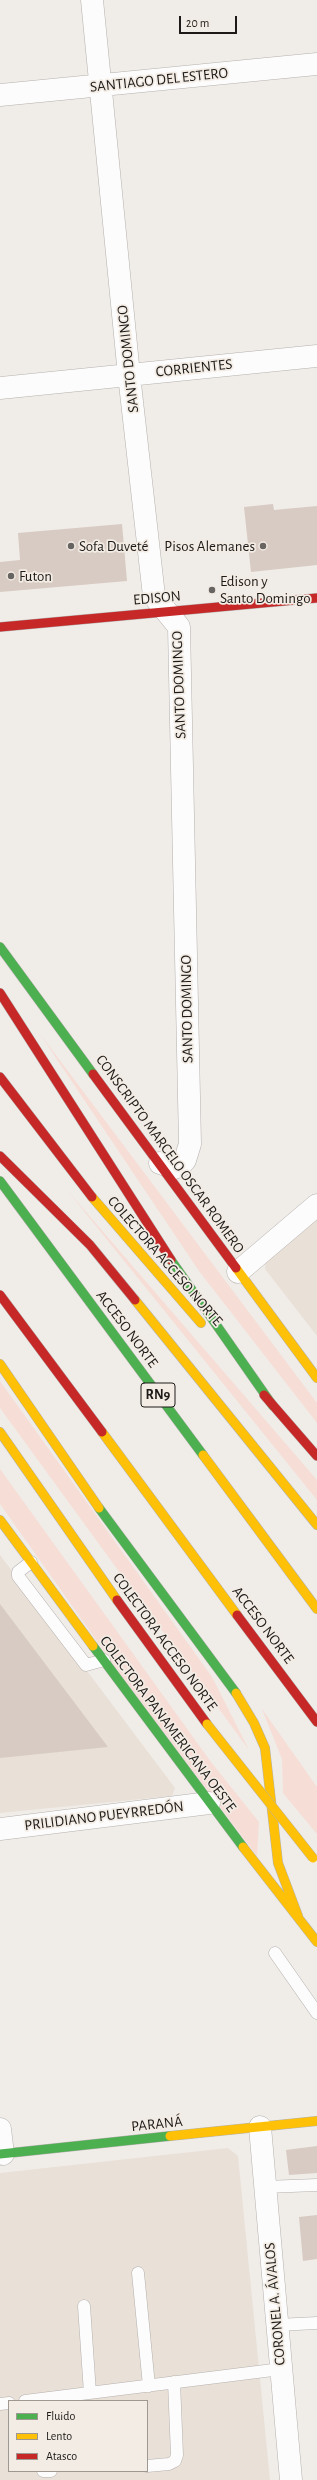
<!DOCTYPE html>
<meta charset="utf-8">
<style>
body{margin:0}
#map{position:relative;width:317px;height:2480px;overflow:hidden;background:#f0ece8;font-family:"Alegreya Sans",sans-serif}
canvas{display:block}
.legend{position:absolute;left:8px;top:2400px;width:140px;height:72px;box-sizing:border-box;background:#f3ece4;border:1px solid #9d9892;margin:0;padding:5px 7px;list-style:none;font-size:12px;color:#1d1a18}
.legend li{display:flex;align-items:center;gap:8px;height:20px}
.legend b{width:20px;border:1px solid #9d9892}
.scale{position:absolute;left:179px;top:16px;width:58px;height:18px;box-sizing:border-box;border:2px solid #1d1a18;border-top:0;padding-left:5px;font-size:12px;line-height:14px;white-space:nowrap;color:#1d1a18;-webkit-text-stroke:3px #f3ece4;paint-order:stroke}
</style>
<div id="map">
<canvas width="317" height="2480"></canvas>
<ul class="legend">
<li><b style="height:5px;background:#4caf50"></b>Fluido</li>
<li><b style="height:5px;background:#ffc107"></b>Lento</li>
<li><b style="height:5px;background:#c62828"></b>Atasco</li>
</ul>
<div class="scale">20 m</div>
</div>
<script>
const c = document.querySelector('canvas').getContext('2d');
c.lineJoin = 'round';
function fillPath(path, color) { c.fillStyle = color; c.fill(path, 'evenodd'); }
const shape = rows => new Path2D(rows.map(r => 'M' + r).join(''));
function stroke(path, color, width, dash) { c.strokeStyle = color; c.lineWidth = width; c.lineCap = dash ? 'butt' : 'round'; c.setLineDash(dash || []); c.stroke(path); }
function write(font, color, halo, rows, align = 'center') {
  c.font = font + ' "Alegreya Sans",sans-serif'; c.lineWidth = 3.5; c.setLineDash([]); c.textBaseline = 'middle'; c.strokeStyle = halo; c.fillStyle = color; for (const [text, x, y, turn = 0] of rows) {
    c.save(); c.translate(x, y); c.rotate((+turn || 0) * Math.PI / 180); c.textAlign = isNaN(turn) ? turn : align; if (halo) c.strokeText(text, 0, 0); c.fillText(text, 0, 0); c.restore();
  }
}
fillPath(shape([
 [317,1218,317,1336,265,1269,266,1257],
 [0,1555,175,1788,172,1796,0,1813],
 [228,2148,238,2156,270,2480,0,2480,0,2173],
 [9,2401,147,2401,147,2471,9,2471]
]), '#e9e0d7');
fillPath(shape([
 [40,1034,317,1403,317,1423,199,1271],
 [67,1190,317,1480,317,1500],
 [0,1381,212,1677,249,1750,0,1408],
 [0,1469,211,1762,259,1822,257,1856,116,1668,0,1504],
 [262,1709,317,1787,317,1834,283,1793,282,1759]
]), '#f6ddd6');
fillPath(shape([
 [273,504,274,510,317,506,317,565,251,572,244,507],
 [122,524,127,581,0,592,0,562,20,560,18,533],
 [0,1604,108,1747,0,1758],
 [317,2146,317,2173,289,2175,286,2150],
 [317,2215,317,2259,303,2261,299,2217]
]), '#d8cbc3');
const lane = shape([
 [31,1562,18,1572,18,1576,86,1665,104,1660],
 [275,1953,317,2013],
 [265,2187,317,2185],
 [138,2273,149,2386],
 [84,2306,90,2393],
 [277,2325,317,2323],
 [25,2401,281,2369],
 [0,2404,9,2403],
 [147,2466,169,2464,175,2461,177,2455,174,2382],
 [43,2471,51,2471]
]);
const street = shape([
 [92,0,129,375,154,596,179,627,190,1144,185,1160,180,1166,174,1168,160,1163],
 [0,95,317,64],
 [0,388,317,356],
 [238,1272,317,1205],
 [0,1829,209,1803],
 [260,2127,291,2480],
 [0,2129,3,2154]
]);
const fast = shape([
 [0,947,93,1074],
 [0,1181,203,1455],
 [171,1260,273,1406],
 [99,1508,236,1693],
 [93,1646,243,1847],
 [0,2154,170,2136]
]);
const slow = shape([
 [92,1197,201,1323],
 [236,1268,317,1378],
 [135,1300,317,1525],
 [0,1364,99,1508],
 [0,1432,117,1600],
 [102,1432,237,1615],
 [203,1455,317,1609],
 [0,1520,93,1646],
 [236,1693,254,1723,265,1748,278,1863,298,1916],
 [243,1847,317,1942],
 [170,2136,317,2121]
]);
const jam = shape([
 [0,627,317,598],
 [0,993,171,1260],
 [93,1074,236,1268],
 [0,1077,92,1197],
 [0,1156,90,1245,135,1300],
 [0,1295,102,1432],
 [264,1395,317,1456],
 [117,1600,207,1724],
 [237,1615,317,1722]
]);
stroke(lane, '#b4b1ae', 13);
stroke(street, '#b4b1ae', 23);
stroke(fast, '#b4b1ae', 10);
stroke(slow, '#b4b1ae', 10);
stroke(jam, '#b4b1ae', 10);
stroke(lane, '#fdfcfc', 12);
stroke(street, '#fdfcfc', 22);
stroke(fast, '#4caf50', 9);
stroke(slow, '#ffc107', 9);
stroke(jam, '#c62828', 9);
const slowBridge = shape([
 [207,1724,313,1858]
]);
stroke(slowBridge, '#bab3a6', 10, []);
stroke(slowBridge, '#ffc107', 9);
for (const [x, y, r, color] of [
 [71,546,4,"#676461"],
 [263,546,4,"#676461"],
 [11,576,4,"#676461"],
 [212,590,4,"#676461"]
]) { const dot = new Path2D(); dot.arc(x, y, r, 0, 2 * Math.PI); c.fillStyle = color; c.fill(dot); stroke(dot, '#f3ece4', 1.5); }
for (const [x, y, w] of [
 [158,1395,34]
]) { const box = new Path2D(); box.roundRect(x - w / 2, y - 12, w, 24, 3); c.fillStyle = '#f3ece4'; c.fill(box); stroke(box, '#1d1a18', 1); }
write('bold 14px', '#1d1a18', null, [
 ["RN9",158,1395]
]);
write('15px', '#1d1a18', '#f3ece4', [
 ["SANTIAGO DEL ESTERO",159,80,-6],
 ["SANTO DOMINGO",128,359,-96],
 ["CORRIENTES",194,368,-6],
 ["EDISON",157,598,-5],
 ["SANTO DOMINGO",179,685,-92],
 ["SANTO DOMINGO",187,1009,-91],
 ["CONSCRIPTO MARCELO OSCAR ROMERO",170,1154,54],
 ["COLECTORA ACCESO NORTE",165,1261,49],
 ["ACCESO NORTE",127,1329,53],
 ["ACCESO NORTE",263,1625,53],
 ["COLECTORA ACCESO NORTE",165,1642,54],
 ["COLECTORA PANAMERICANA OESTE",168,1724,53],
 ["PRILIDIANO PUEYRREDÓN",104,1816,-7],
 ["PARANÁ",157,2124,-6],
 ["CORONEL A. ÁVALOS",275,2304,-95]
]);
write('15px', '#1d1a18', '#f3ece4', [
 ["Sofa Duveté",79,546],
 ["Pisos Alemanes",255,546,"right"],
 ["Futon",19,576],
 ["Edison y",220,581],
 ["Santo Domingo",220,598]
], 'left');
</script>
